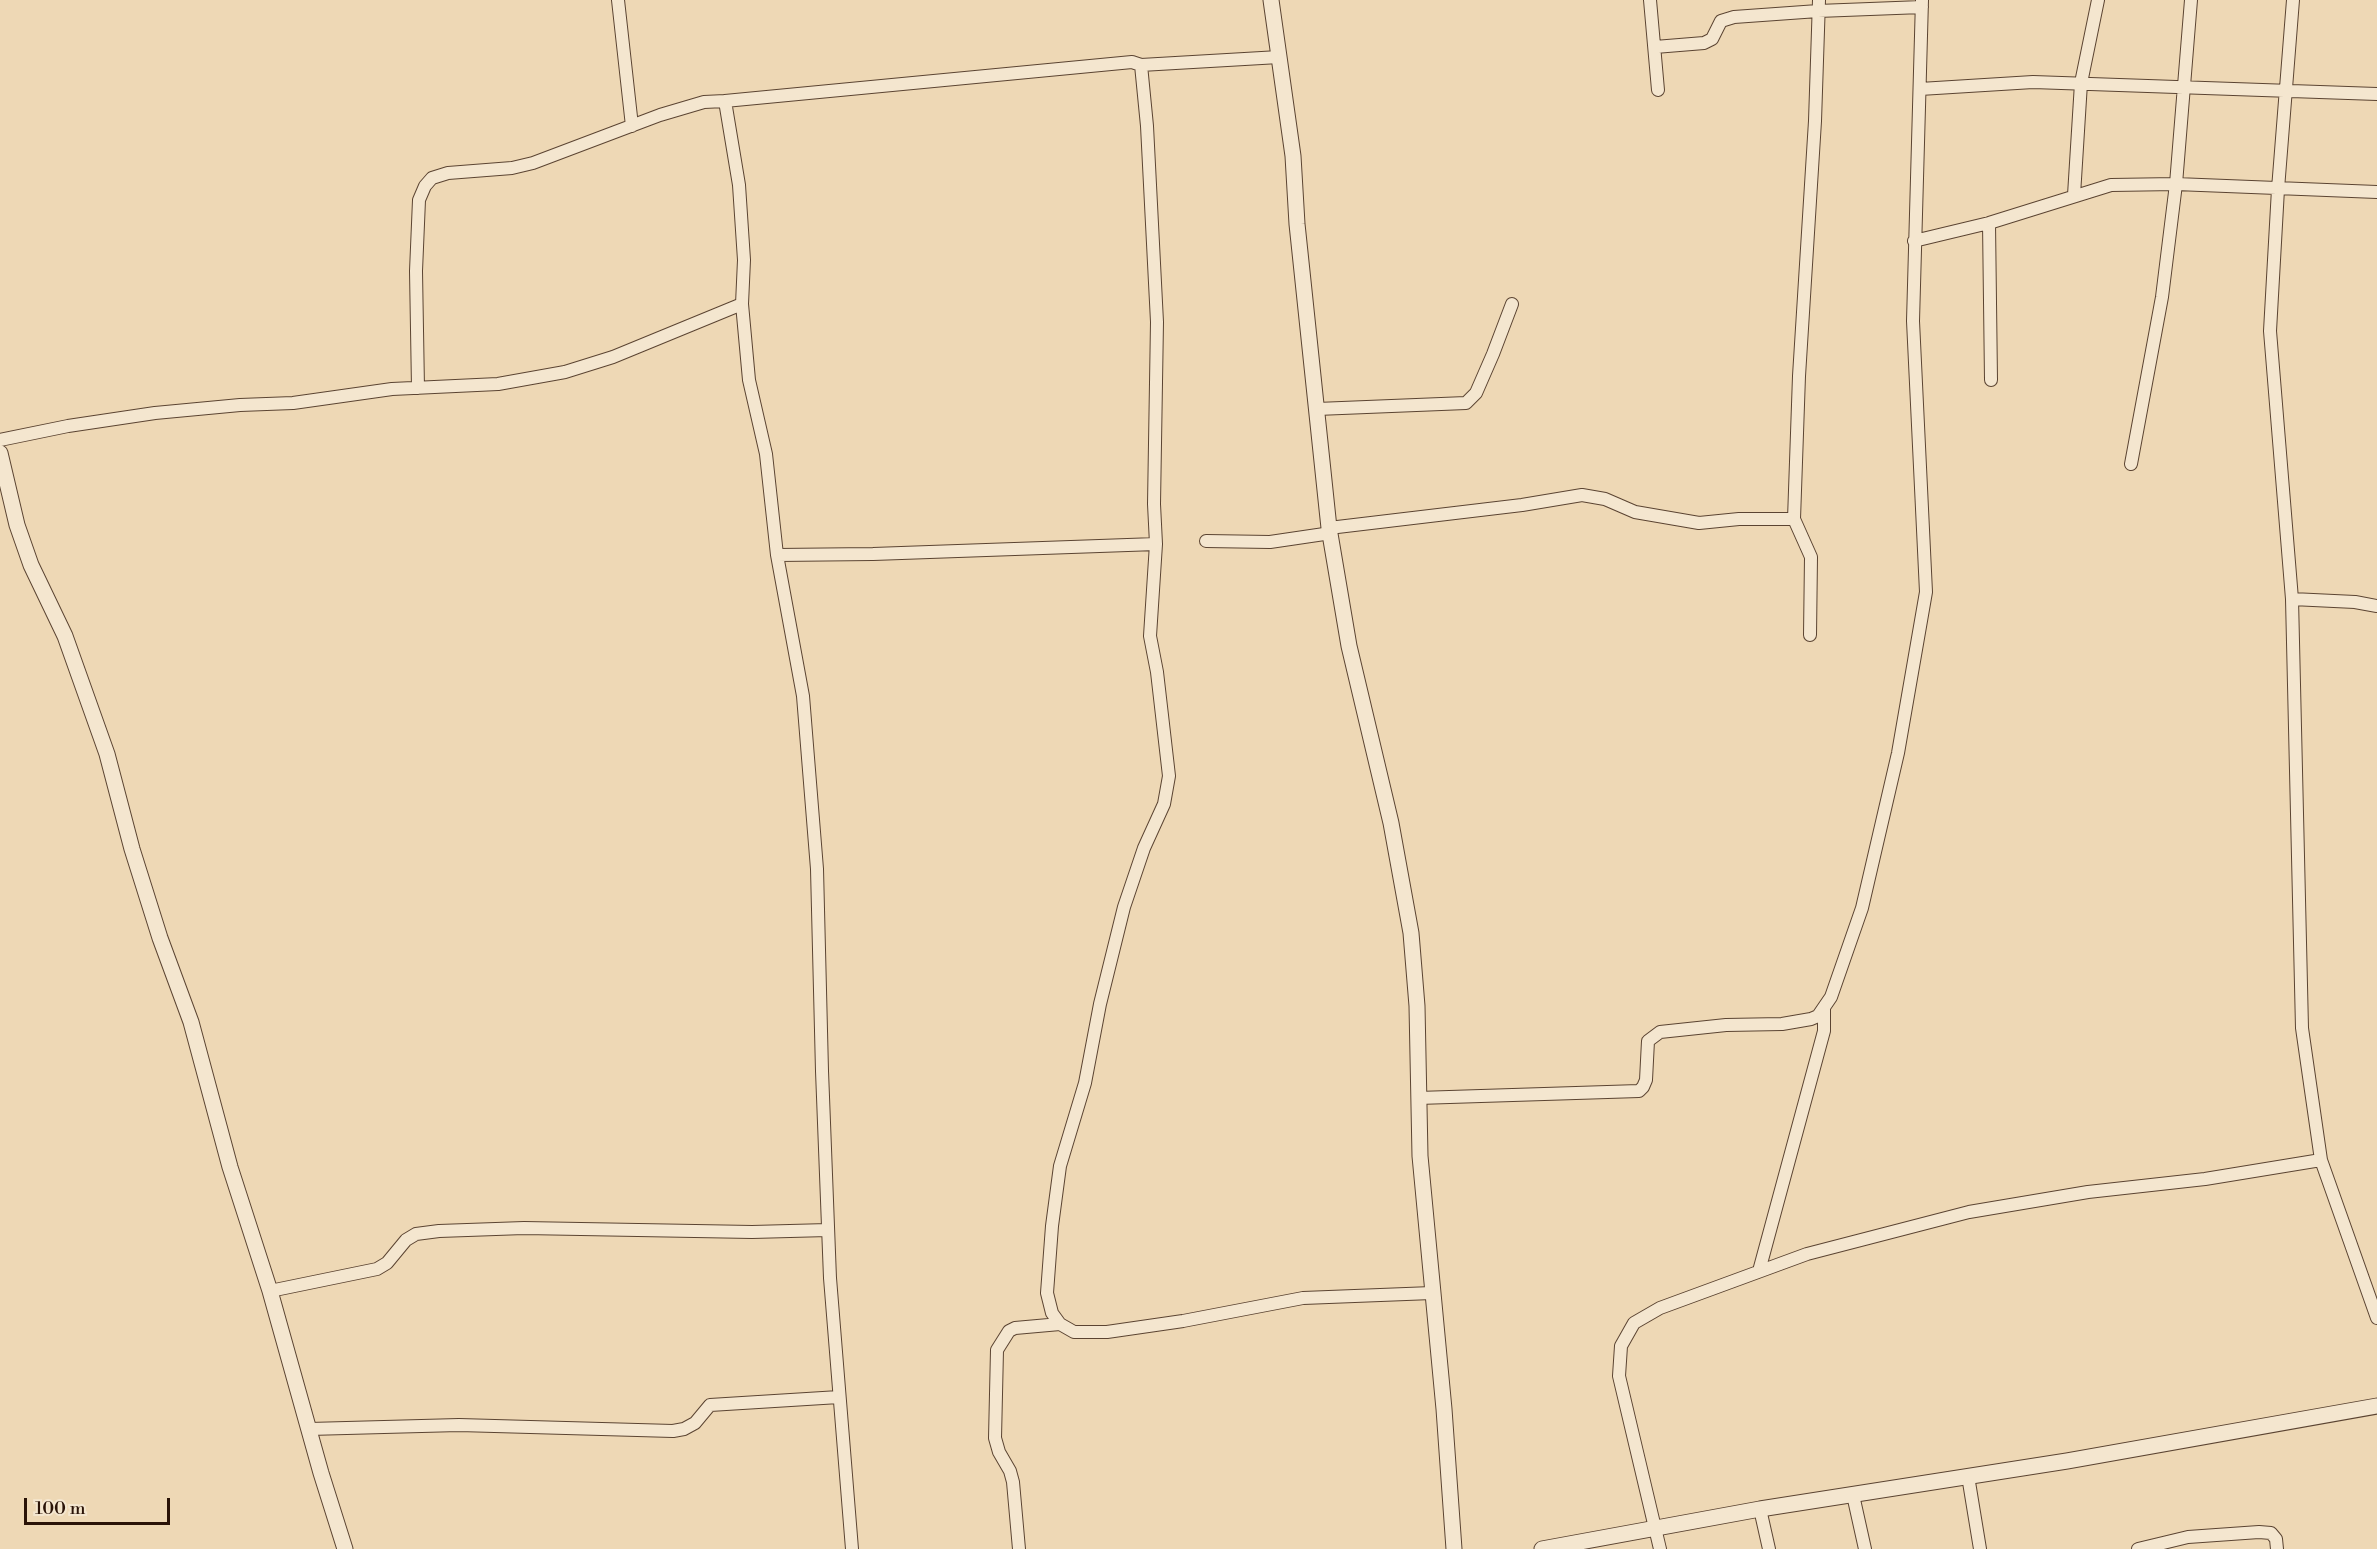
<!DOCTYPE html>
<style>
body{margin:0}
#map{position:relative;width:2377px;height:1549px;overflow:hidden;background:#eed8b5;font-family:"Libre Bodoni",serif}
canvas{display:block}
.scale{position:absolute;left:24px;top:1498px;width:146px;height:27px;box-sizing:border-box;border:3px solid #2a1307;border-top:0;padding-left:8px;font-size:18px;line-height:21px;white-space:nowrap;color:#2a1307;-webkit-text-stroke:4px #f4e6cf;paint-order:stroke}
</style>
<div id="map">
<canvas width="2377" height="1549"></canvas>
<div class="scale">100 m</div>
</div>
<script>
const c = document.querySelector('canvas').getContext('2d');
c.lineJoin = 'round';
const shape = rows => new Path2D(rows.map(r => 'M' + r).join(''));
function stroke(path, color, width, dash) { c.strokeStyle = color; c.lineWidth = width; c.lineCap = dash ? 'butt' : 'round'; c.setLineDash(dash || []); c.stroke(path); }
const minor = shape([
 [618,0,632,126],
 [1650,0,1658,90],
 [2293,0,2278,189,2270,331,2292,599,2302,1028,2321,1160,2377,1318],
 [1655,47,1704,43,1712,39,1721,21,1734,17,1818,11,1922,7],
 [1141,65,1279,57],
 [1920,89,2033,82,2377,94],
 [2074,195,2081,83,2098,0],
 [1989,223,1991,380],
 [1914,241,1989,223,2111,185,2176,184,2377,192],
 [742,304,749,380,766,454,777,555,803,696,817,869,822,1071,830,1278,852,1549],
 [418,388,416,271,419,200,425,186,432,178,448,173,512,168,533,163,660,115,704,102,725,101],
 [1317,409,1466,403,1476,393,1493,354,1512,304],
 [0,440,68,426,155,413,240,405,293,403,392,389,498,384,565,372,613,357,742,304,744,260,739,185,725,101,1132,62,1141,65,1147,126,1157,322,1154,504,1156,544,1150,636,1157,672,1169,776,1164,804,1144,848,1124,907,1100,1004,1085,1083,1060,1166,1052,1226,1047,1293,1052,1313,1060,1324,1074,1332,1107,1332,1183,1321,1303,1298,1432,1293],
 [2131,464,2162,297,2176,184,2191,0],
 [1329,528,1522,505,1582,495,1605,499,1635,512,1699,523,1739,519,1794,519],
 [1206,541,1270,542,1331,533],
 [777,555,873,554,1156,544],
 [2292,599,2355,602,2377,606],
 [1810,635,1811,557,1794,519,1799,376,1815,121,1819,0],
 [1418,1098,1639,1091,1643,1087,1646,1080,1648,1041,1660,1032,1726,1025,1782,1024,1811,1019,1818,1016,1831,997,1862,908,1898,753,1926,592,1913,321,1922,0],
 [1759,1271,1824,1031,1824,1009],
 [270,1291,377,1269,387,1263,406,1240,416,1234,439,1231,524,1228,752,1232,828,1230],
 [309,1429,459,1425,673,1431,684,1429,695,1423,710,1405,839,1397],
 [1968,1476,1980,1549],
 [1853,1495,1865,1549],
 [1760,1509,1769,1549],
 [1019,1549,1013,1482,1010,1471,999,1452,995,1438,997,1350,1009,1331,1015,1328,1060,1324],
 [1660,1549,1619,1376,1621,1346,1634,1323,1660,1308,1807,1254,1969,1212,2088,1192,2205,1179,2321,1160],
 [2138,1549,2188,1537,2259,1532,2271,1533,2276,1539,2277,1549]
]);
const tertiary = shape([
 [1271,0,1293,156,1297,224,1329,528,1349,646,1391,823,1411,933,1417,1006,1420,1156,1444,1409,1454,1549],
 [0,453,17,525,31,565,65,636,107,754,132,849,160,938,191,1022,230,1167,270,1291,321,1473,345,1549],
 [1542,1549,1760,1509,2067,1461,2377,1406]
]);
stroke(minor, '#5b4432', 14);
stroke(tertiary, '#5b4432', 17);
stroke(minor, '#f4e6cf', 12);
stroke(tertiary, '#f4e6cf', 15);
</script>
